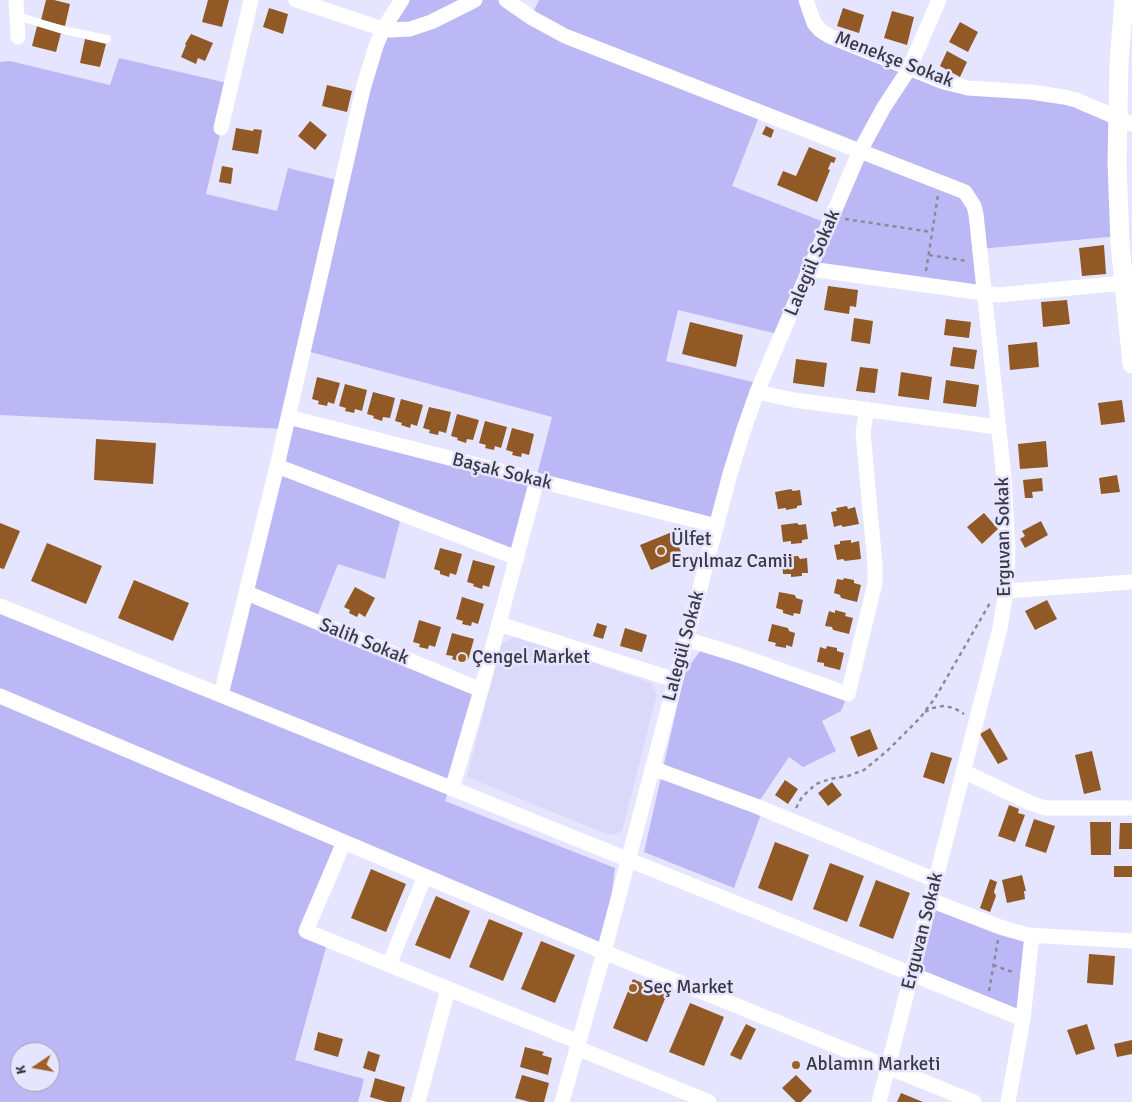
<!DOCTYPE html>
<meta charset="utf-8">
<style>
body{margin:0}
#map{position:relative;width:1132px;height:1102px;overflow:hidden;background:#e6e5ff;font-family:Signika,sans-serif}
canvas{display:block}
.north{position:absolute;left:10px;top:1042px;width:50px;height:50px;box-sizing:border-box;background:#e6e5ff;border:1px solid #a1a0b4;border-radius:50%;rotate:258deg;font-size:14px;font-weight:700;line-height:20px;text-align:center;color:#3a3943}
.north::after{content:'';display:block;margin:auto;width:18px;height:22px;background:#9e6125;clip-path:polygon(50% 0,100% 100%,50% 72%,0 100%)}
</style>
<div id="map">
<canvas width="1132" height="1102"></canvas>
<div class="north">K</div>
</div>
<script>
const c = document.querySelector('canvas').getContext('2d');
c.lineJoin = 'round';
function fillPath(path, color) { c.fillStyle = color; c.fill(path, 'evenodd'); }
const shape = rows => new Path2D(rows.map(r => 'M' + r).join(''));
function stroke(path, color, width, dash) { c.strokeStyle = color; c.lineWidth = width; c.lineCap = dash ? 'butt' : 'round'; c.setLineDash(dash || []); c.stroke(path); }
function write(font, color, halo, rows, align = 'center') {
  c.font = font + ' Signika,sans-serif'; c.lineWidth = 5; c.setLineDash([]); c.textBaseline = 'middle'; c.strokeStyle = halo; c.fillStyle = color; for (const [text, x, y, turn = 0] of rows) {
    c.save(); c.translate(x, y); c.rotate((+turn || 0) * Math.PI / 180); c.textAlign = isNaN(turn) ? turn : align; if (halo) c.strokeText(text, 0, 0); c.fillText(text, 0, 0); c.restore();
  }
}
fillPath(shape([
 [517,636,651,683,657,694,622,832,609,835,467,777,501,644]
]), '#dad9fa');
fillPath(shape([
 [402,0,506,0,531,17,539,0,806,0,814,23,944,82,1031,92,1117,119,1119,236,980,249,984,293,810,269,782,335,678,310,666,361,761,384,717,526,537,480,481,690,445,801,615,868,604,952,344,842,306,931,328,940,295,1060,364,1079,358,1102,0,1102,0,606,221,695,284,429,0,415,0,62,10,61,110,85,119,58,232,84,206,194,277,211,288,168,341,181,363,89],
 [761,112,860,151,829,224,732,186],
 [303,350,552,417,537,475,288,417],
 [400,521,508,559,474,688,315,622,338,564,385,579],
 [20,1052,50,1052,50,1082,20,1082],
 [701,650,848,694,841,711,822,721,836,751,803,767,789,757,756,806,763,809,734,888,644,852,685,672],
 [930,900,1032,935,1023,1019,912,975]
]), '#bcb8f5');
fillPath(shape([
 [46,0,54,0,70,4,65,26,41,20],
 [208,0,229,0,222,27,202,22],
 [269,8,288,14,283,34,263,27],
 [843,8,864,15,859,33,837,26],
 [892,11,914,17,907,45,884,38],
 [960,22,978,32,968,52,949,42],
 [37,26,61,33,56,52,32,46],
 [191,34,213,43,205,61,198,58,196,64,181,57,186,45,185,44],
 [85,39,106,44,100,67,80,63],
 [947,51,967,62,960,77,940,66],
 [327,85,352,91,347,112,322,106],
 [310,121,327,135,315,150,298,136],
 [766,126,774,130,771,138,762,134],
 [236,128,253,131,254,129,262,130,258,154,232,150],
 [809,147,836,158,834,163,831,162,828,169,830,170,817,202,777,185,783,171,796,176],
 [222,166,233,168,231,184,219,182],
 [1104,245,1106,274,1082,276,1079,248],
 [828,286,858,290,856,307,850,306,849,314,824,310],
 [1067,300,1070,324,1043,327,1041,302],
 [854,318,873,321,870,344,851,341],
 [946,319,971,322,969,338,944,335],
 [690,322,743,335,736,367,682,354],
 [1037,342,1039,367,1010,370,1008,345],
 [953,347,977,350,974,369,950,366],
 [796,359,827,363,824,387,793,383],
 [860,367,878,369,875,393,856,391],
 [901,372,932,377,929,400,898,396],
 [317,377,340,383,334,404,328,402,327,406,318,404,319,401,312,399],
 [946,380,979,385,976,407,943,403],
 [345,384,367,390,362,411,355,409,354,413,345,411,346,408,339,406],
 [373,392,395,398,390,418,383,417,382,421,373,418,374,416,367,414],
 [401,399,423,405,417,426,411,424,410,428,401,425,402,423,395,421],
 [1122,400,1125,422,1101,425,1098,403],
 [429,407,451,412,446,433,439,431,438,435,429,433,430,430,423,428],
 [457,414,479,420,473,440,467,439,466,443,457,440,458,438,451,436],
 [485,421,507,427,501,448,495,446,494,450,485,448,486,445,479,443],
 [512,428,534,434,529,455,522,453,521,457,512,455,513,452,506,450],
 [96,439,156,443,153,484,94,480],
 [1046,441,1048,467,1020,469,1018,444],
 [1117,475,1120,492,1101,494,1099,478],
 [1042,478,1043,491,1032,492,1033,498,1025,498,1023,480],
 [791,489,793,491,800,490,802,505,797,506,797,508,786,510,786,508,778,509,775,492],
 [847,506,848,509,855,507,859,524,843,527,841,525,834,527,831,512,837,511,836,508],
 [984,513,998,529,982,544,967,527],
 [1041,521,1048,535,1025,548,1020,539,1025,536,1022,531],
 [0,523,20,531,4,569,0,568],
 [797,523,799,525,806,524,808,539,802,540,802,543,791,544,791,541,783,542,781,525],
 [672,532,683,556,651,570,640,545],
 [851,540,851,543,859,541,861,559,845,561,843,559,837,560,834,545,840,544,840,541],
 [47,543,102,566,86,604,31,581],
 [440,548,462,554,456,575,450,573,449,577,440,574,440,571,434,569],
 [798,556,800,559,807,558,808,573,802,573,802,576,791,577,791,574,783,574,782,557],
 [473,560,495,566,489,587,483,585,482,589,473,586,474,584,467,582],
 [844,578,854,580,854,583,861,585,857,602,841,598,840,595,834,593,837,579,843,580],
 [134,580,189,603,173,641,118,618],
 [355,587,375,598,365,617,359,613,357,617,349,613,350,610,344,607],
 [779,592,795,595,796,598,803,600,800,614,794,613,793,616,783,613,783,610,776,608],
 [462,597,484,604,478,624,472,622,471,626,462,624,463,621,456,619],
 [1047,600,1057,619,1035,630,1025,611],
 [835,610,846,613,845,616,853,618,849,634,833,630,832,627,825,626,829,611,835,613],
 [419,620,441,627,435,647,429,645,428,649,419,647,420,644,413,642],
 [597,623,607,626,603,639,593,636],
 [772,624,788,628,789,631,795,633,792,647,786,645,786,648,775,646,776,643,768,641],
 [625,628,647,635,642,652,620,646],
 [452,633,474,639,468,660,462,658,461,662,452,659,453,656,446,655],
 [827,646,837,648,837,651,844,653,840,670,824,666,824,663,817,662,820,647,826,649],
 [990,728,1008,759,998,764,980,734],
 [870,729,878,749,858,757,850,737],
 [1092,751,1101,790,1084,794,1075,755],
 [931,752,952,758,944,784,923,777],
 [785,780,798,789,788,804,775,795],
 [832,782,842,795,828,806,818,793],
 [1009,805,1019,809,1018,813,1025,815,1015,842,998,836],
 [1034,819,1055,826,1046,853,1025,846],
 [1090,822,1111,822,1111,855,1091,855],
 [1120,823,1132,823,1132,849,1119,849],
 [775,842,809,855,792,901,758,888],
 [830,863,864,876,847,922,813,909],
 [1114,866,1132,866,1132,877,1114,877],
 [371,869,406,884,386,932,351,918],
 [1022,875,1026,891,1024,891,1025,899,1007,903,1002,880],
 [990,879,997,882,994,892,996,896,990,912,980,908],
 [876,880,910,893,893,939,859,926],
 [436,896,470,911,450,959,415,945],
 [489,919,523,933,503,981,469,967],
 [541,941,575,955,555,1003,521,989],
 [1089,954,1115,956,1113,985,1087,983],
 [633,979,667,994,647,1042,613,1028],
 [690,1003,724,1017,704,1066,669,1052],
 [746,1024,756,1029,741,1060,730,1055],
 [1087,1024,1095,1049,1076,1055,1067,1030],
 [318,1032,343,1039,338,1057,314,1050],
 [1132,1040,1132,1054,1117,1057,1114,1044],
 [525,1047,544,1052,542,1055,552,1058,548,1075,520,1067],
 [368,1051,380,1055,375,1072,363,1068],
 [522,1075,549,1083,544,1102,530,1102,515,1098],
 [796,1075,812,1091,801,1102,796,1102,782,1088],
 [375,1078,405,1087,401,1102,387,1102,370,1097],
 [901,1093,923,1102,897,1102]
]), '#905925');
stroke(shape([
 [845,219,932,232],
 [929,255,967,261],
 [926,271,938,195],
 [925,712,933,708,943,706,954,708,964,714],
 [796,808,802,797,816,784,830,779,848,776,864,770,887,751,920,718,935,698,990,603],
 [993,965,1015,973],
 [989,991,998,940]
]), '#8b8a9b', 2.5, [4, 4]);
stroke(shape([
 [17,16,63,30,107,39]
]), '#fff', 8);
stroke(shape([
 [16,0,18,37],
 [296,0,383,29,391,30,410,29,431,22,475,0],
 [506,0,532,18,565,36,965,192,974,206,976,214,1004,478,1008,549,1006,591,1000,628,879,1102],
 [806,0,814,23,820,30,829,36,944,82,968,88,1031,92,1064,97,1076,100,1132,124],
 [221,128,251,0],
 [810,269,998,295,1123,283],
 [757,392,794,400,998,427],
 [288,417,717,526],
 [277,466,517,558],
 [1006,591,1132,582],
 [247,593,481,690],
 [0,606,1023,1019,1008,1102],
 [499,624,675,680],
 [686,639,741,656,848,694,875,583,875,565,863,432,867,409],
 [221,695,277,466,363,89,376,46,383,29,402,0],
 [0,696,344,842],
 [652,768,756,806,935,880],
 [963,771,1028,802,1045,808,1132,808],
 [452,789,481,690,537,480],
 [930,900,1000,927,1028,935,1132,941],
 [389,965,425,876],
 [1023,1019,1032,935],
 [579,1042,306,931,344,842,604,952,974,1102],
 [577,1048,709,1102],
 [418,1102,448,989],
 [562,1102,604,952,730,474,743,432,757,392,860,151,884,107,909,69,939,0]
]), '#fff', 15);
stroke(shape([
 [1124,0,1119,62,1117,162,1120,244,1132,364]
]), '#fff', 19);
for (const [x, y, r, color] of [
 [661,551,5,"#9e6125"],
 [462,658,5,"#9e6125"],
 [633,988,5,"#9e6125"],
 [796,1065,5,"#9e6125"]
]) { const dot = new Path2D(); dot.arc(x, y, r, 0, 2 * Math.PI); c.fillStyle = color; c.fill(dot); stroke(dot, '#e6e5ff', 2); }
write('19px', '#3a3943', '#e6e5ff', [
 ["Menekşe Sokak",894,60,21],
 ["Lalegül Sokak",813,263,-67],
 ["Başak Sokak",502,472,14],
 ["Erguvan Sokak",1004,537,-91],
 ["Salih Sokak",364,642,22],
 ["Lalegül Sokak",684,646,-75],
 ["Erguvan Sokak",923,931,-76]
]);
write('19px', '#3a3943', '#e6e5ff', [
 ["Ülfet",671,540],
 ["Eryılmaz Camii",671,562],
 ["Çengel Market",472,658],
 ["Seç Market",643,988],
 ["Ablamın Marketi",806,1065]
], 'left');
</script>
